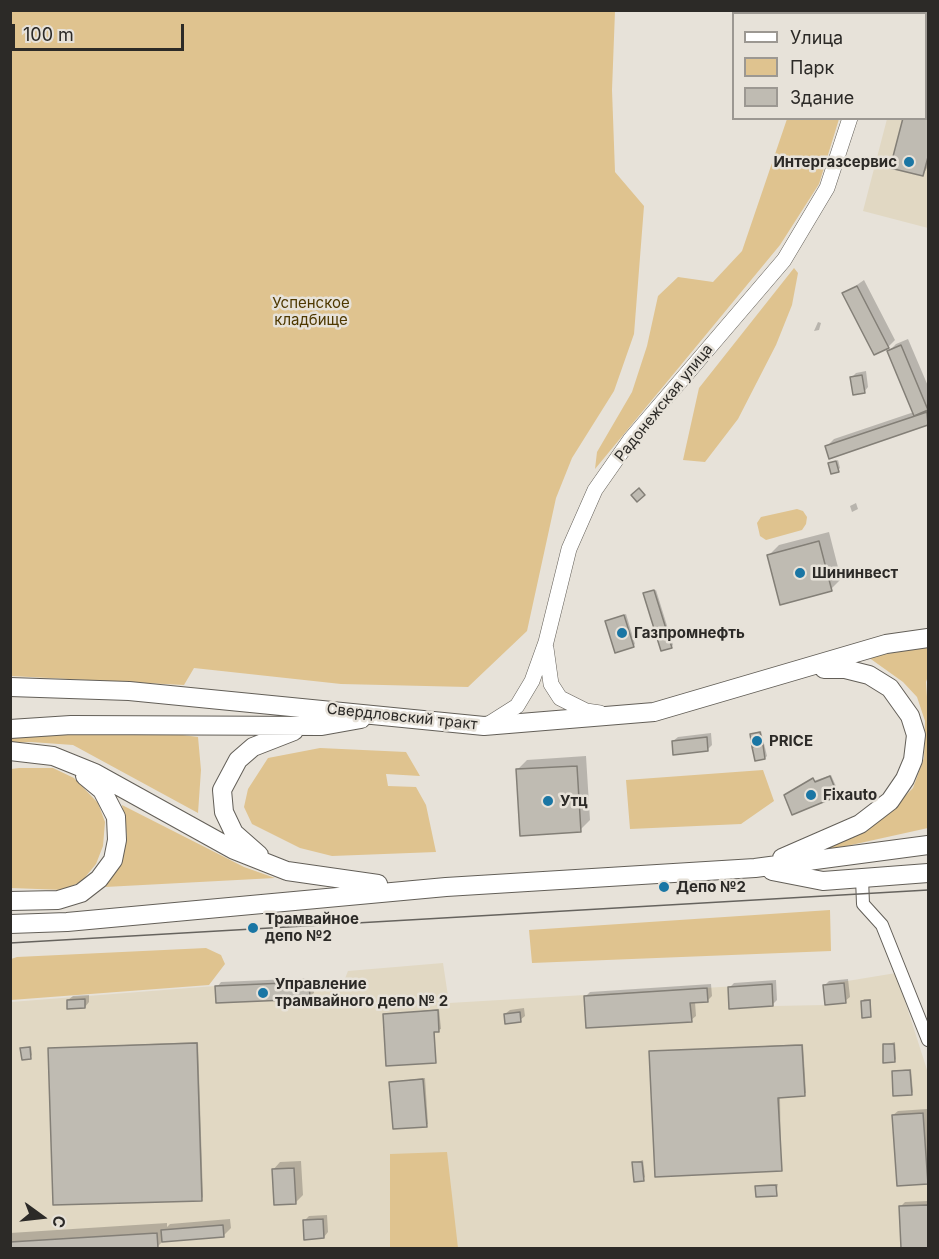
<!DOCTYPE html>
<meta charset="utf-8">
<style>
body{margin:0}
#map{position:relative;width:939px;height:1259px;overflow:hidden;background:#e7e2d9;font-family:Inter,sans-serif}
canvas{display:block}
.frame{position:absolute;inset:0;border:12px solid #2c2a27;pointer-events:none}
.legend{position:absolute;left:732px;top:12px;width:195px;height:108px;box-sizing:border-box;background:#e7e2d9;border:2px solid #9c9892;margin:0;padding:8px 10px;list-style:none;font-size:18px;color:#2c2a27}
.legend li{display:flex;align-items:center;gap:12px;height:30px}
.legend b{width:30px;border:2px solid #9c9892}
.north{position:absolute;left:12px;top:1187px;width:60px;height:60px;-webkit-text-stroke:4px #e7e2d9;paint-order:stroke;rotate:105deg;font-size:16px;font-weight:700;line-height:24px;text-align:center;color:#2c2a27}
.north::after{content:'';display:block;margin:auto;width:21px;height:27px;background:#2c2a27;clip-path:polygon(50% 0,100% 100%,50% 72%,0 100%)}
.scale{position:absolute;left:12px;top:24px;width:172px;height:27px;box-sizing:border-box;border:3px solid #2c2a27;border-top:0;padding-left:8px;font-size:18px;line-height:21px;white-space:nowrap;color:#2c2a27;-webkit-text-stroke:4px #e7e2d9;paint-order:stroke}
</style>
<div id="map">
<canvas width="939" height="1259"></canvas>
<div class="frame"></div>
<ul class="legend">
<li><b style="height:8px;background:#fff"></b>Улица</li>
<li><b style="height:16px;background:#dfc38f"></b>Парк</li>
<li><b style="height:16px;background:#bfbbb2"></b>Здание</li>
</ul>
<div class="north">С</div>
<div class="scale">100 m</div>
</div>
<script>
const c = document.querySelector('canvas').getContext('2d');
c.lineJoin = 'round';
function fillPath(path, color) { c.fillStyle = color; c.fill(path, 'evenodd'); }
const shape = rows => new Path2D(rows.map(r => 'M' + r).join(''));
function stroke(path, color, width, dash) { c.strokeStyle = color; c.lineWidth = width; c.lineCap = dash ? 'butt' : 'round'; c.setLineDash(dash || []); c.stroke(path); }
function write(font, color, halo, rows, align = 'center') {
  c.font = font + ' Inter,sans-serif'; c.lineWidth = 5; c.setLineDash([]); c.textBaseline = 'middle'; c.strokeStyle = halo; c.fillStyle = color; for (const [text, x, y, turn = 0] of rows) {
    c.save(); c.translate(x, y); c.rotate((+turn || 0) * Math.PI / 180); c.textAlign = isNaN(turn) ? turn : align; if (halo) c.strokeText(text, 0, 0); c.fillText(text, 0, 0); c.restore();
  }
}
fillPath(shape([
 [915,11,928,11,928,228,863,211,887,119,926,118,926,14,914,13],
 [443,963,449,1003,772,984,774,1006,825,1005,823,985,896,973,928,1073,928,1248,11,1248,11,1002,215,986,344,981,348,971]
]), '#e1d8c3');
fillPath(shape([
 [10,11,615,11,612,90,615,172,644,206,634,334,614,391,572,458,556,498,527,631,468,687,341,684,194,668,184,685,11,676],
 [787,119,839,119,819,184,780,245,595,469,597,452,632,392,647,346,658,296,678,277,713,282,742,251],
 [794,268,798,273,792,305,776,345,738,419,705,462,683,460,699,388],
 [797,509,803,511,807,517,806,524,802,530,766,540,760,536,757,523,761,517],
 [928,647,928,676,926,682,928,712,928,828,833,849,826,847,881,820,913,788,924,758,925,721,917,697,903,682,868,657],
 [81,733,175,734,198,737,201,770,198,813,73,745,31,742,11,743,11,737],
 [320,748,406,752,420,776,386,774,388,786,416,787,426,805,436,852,332,856,300,848,252,824,244,807,248,789,268,758],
 [19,768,53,768,74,778,98,803,105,822,103,846,96,864,82,881,64,890,11,888,11,769],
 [763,770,774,801,741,824,630,829,626,780],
 [122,805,244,867,275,878,105,887,120,866,127,836],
 [830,910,831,951,532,963,529,930],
 [206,948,221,955,225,964,209,985,11,1000,11,959,17,957],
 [447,1152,458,1248,390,1248,390,1154]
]), '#dfc38f');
fillPath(shape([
 [778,10,812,10,811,14,777,14],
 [928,41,928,166,923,175,926,44],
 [864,280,895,340,888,347,844,294],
 [818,322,821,323,819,330,814,331],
 [908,339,928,386,928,424,830,457,827,446,834,439,914,412,889,351,896,344],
 [866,371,868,387,864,392,852,377,856,373],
 [838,460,840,468,838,470,830,464],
 [856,503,858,509,852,512,850,506],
 [829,532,841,579,831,589,769,555,779,545],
 [656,590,673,645,671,647,645,594],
 [626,614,635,644,633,646,609,620],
 [761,731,767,756,765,758,751,734],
 [711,733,712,745,708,749,673,741,678,737],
 [586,756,590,820,580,830,517,770,527,760],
 [831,775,839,793,837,795,800,788,799,786],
 [313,978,314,993,309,997,217,987,221,982],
 [848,979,850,997,845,1001,825,985,829,981],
 [776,980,777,1000,773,1004,729,988,734,983],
 [711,984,712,996,707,1001,695,1002,696,1016,691,1020,586,996,590,992],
 [89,995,89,1002,85,1007,68,1000,73,996],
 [864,999,871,999,870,1016,862,1001],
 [524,1008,525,1016,520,1020,505,1014,510,1010],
 [439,1009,441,1029,435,1031,435,1062,385,1015],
 [198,1042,203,1197,201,1199,50,1048],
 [895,1042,896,1059,894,1061,884,1045],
 [803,1044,806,1093,780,1097,781,1169,651,1052],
 [31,1046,32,1055,30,1057,22,1049],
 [911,1069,913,1092,911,1094,893,1071],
 [425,1078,428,1124,426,1125,391,1082],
 [927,1109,928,1183,898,1185,893,1115,898,1111],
 [643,1160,645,1177,643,1179,634,1163],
 [301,1161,303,1195,296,1202,273,1170,280,1162],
 [778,1184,776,1194,757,1187,758,1185],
 [928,1201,928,1248,903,1248,900,1207,905,1202],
 [327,1215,328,1232,324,1237,304,1221,309,1216],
 [230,1219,231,1228,224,1235,164,1240,157,1247,10,1248,10,1233,167,1223,167,1227,170,1224]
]), '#0003');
const building = shape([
 [776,10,805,10,804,14,775,14,776,10],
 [926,46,928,47,928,157,923,176,890,168,903,118,926,118,926,46],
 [857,286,889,348,874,355,842,293,857,286],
 [901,345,928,410,914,416,887,351,901,345],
 [862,375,865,393,853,395,850,377,862,375],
 [927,412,928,425,829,459,825,446,927,412],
 [836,461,839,472,831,474,828,463,836,461],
 [639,488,645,495,637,502,631,495,639,488],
 [819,541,832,591,780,605,767,555,819,541],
 [654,590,672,648,661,651,643,593,654,590],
 [624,615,634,647,615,653,605,621,624,615],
 [760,732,763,745,752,747,750,734,760,732],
 [707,737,708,751,673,755,672,741,707,737],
 [763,745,765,759,755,761,752,747,763,745],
 [577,766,581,832,520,836,516,769,577,766],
 [830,776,838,796,792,815,784,795,813,778,815,782,830,776],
 [309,982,310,999,216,1003,215,986,309,982],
 [844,983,846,1003,825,1005,823,985,844,983],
 [772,984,773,1006,729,1009,728,987,772,984],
 [707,988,708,1002,690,1003,692,1022,586,1028,584,996,707,988],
 [85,999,85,1008,67,1009,67,1000,85,999],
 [870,1000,871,1017,862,1018,861,1001,870,1000],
 [438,1010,439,1032,434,1032,436,1063,386,1066,383,1014,438,1010],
 [520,1012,521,1022,505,1024,504,1014,520,1012],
 [197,1043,202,1201,53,1205,48,1048,197,1043],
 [883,1044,894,1044,895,1062,883,1063,883,1044],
 [802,1045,805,1096,778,1098,782,1171,655,1177,649,1051,802,1045],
 [30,1047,31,1059,22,1060,20,1048,30,1047],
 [910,1070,912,1095,893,1096,892,1071,910,1070],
 [423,1079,427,1127,393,1129,389,1082,423,1079],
 [923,1113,928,1184,897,1186,892,1115,923,1113],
 [632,1162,642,1162,644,1181,634,1182,632,1162],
 [294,1168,296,1204,274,1205,272,1169,294,1168],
 [776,1185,777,1196,756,1197,755,1186,776,1185],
 [928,1205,928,1248,901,1248,899,1206,928,1205],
 [323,1219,324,1238,304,1240,303,1220,323,1219],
 [223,1225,224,1237,162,1242,161,1230,223,1225],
 [157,1233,158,1248,10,1248,10,1242,157,1233]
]);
fillPath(building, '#bfbbb2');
stroke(building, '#837f77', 1.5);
const minor = shape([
 [862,878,863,904,882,925,928,1040]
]);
const tertiary = shape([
 [879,14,879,10],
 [546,648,551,684,560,698,586,711,600,713],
 [487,725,517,706,532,681,546,642,569,549,595,490,630,440,784,260,827,188,850,118]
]);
const primary = shape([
 [10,687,129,691,484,726,654,712,886,644,928,638],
 [10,729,71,725,322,726,361,719],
 [10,751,53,756,95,773,234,850,287,871,378,884],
 [259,855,234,833,224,812,222,790,238,760,253,747,294,731],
 [782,858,860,824,890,801,905,779,913,760,916,735,910,716,890,688,869,675,845,669,824,669],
 [772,871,823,881,928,873],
 [10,901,58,900,81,893,99,879,113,860,117,840,116,817,102,790,85,776],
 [10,924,67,922,446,887,755,868,928,845]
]);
stroke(minor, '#635f58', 14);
stroke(tertiary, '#635f58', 16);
stroke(primary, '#635f58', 20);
stroke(minor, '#fff', 12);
stroke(tertiary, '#fff', 15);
stroke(primary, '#fff', 18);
stroke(shape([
 [10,943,928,890]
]), '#66635e', 1.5);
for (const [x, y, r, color] of [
 [909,162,6,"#1a76a4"],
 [800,573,6,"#1a76a4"],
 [622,633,6,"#1a76a4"],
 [757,741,6,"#1a76a4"],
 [811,795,6,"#1a76a4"],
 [548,801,6,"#1a76a4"],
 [664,887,6,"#1a76a4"],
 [253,928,6,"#1a76a4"],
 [263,993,6,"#1a76a4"]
]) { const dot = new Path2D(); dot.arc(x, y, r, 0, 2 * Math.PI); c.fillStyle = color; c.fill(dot); stroke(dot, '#e7e2d9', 2); }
write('bold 15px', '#2c2a27', '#e7e2d9', [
 ["Интергазсервис",897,162,"right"],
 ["Шининвест",812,573],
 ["Газпромнефть",634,633],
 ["PRICE",769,741],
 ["Fixauto",823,795],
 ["Утц",560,801],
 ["Депо №2",676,887],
 ["Трамвайное",265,919],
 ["депо №2",265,936],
 ["Управление",275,984],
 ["трамвайного депо № 2",275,1001]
], 'left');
write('15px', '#4e3800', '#e7e2d9', [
 ["Успенское",311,303],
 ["кладбище",311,320]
]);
write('15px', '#2c2a27', '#e7e2d9', [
 ["Радонежская улица",664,403,-51],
 ["Свердловский тракт",402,717,6]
]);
</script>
